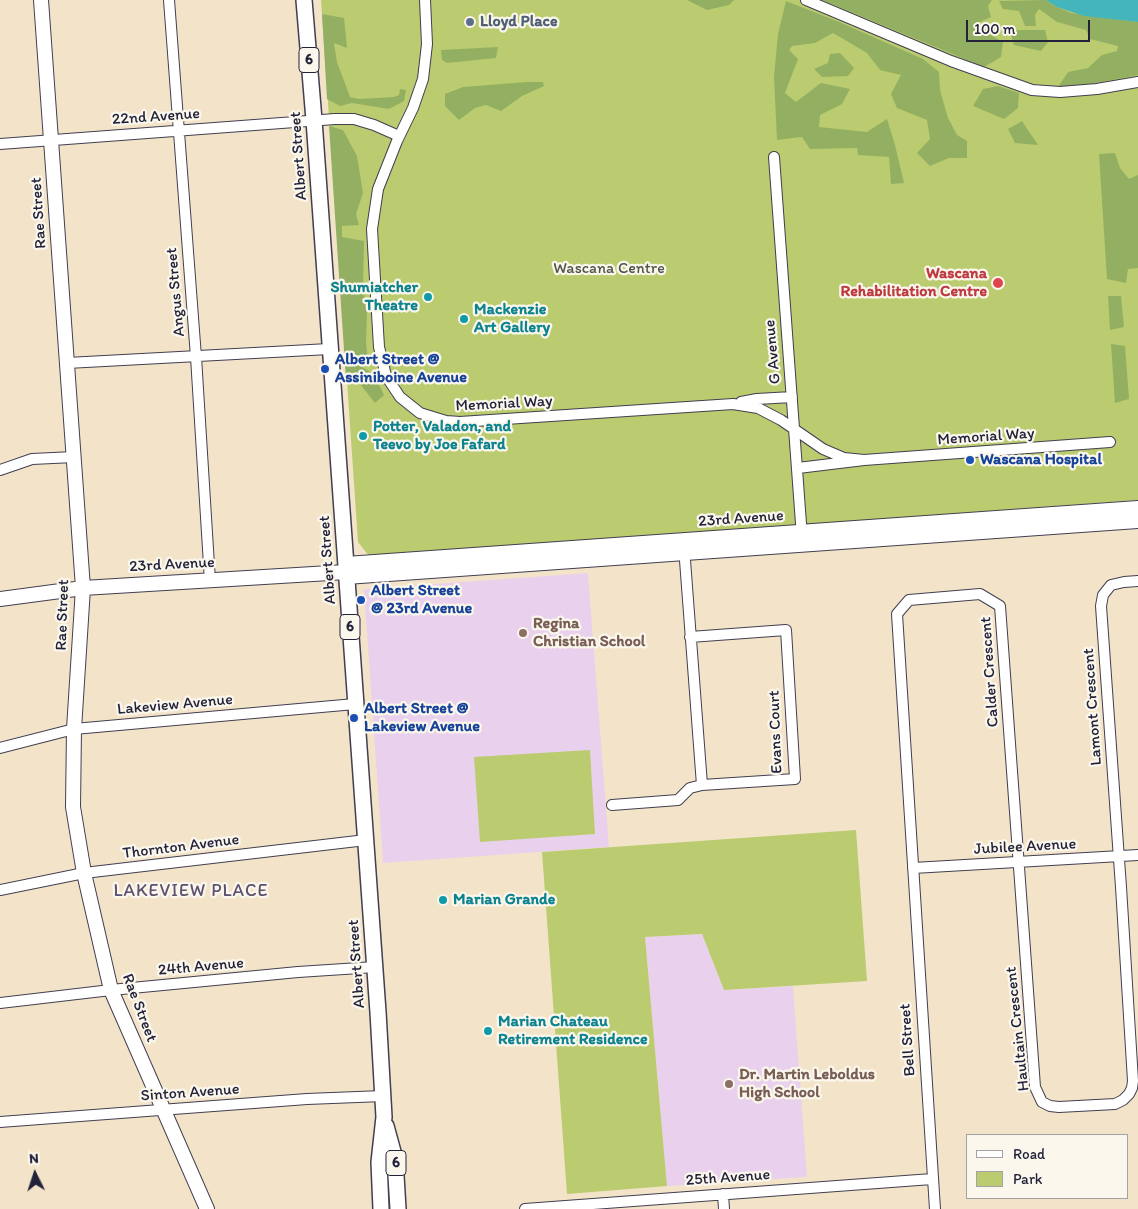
<!DOCTYPE html>
<style>
body{margin:0}
#map{position:relative;width:1138px;height:1209px;overflow:hidden;background:#f3e4c9;font-family:Itim,sans-serif}
canvas{display:block}
.legend{position:absolute;left:966px;top:1134px;width:162px;height:65px;box-sizing:border-box;background:#fbf7ec;border:1px solid #a4a2a5;margin:0;padding:6px 9px;list-style:none;font-size:15px;color:#22223b}
.legend li{display:flex;align-items:center;gap:10px;height:25px}
.legend b{width:25px;border:1px solid #a4a2a5}
.north{position:absolute;left:10px;top:1149px;width:50px;height:50px;-webkit-text-stroke:4px #fbf7ec;paint-order:stroke;rotate:356deg;font-size:14px;font-weight:700;line-height:20px;text-align:center;color:#22223b}
.north::after{content:'';display:block;margin:auto;width:18px;height:22px;background:#22223b;clip-path:polygon(50% 0,100% 100%,50% 72%,0 100%)}
.scale{position:absolute;left:966px;top:20px;width:124px;height:22px;box-sizing:border-box;border:2px solid #22223b;border-top:0;padding-left:6px;font-size:15px;line-height:18px;white-space:nowrap;color:#22223b;-webkit-text-stroke:4px #fbf7ec;paint-order:stroke}
</style>
<div id="map">
<canvas width="1138" height="1209"></canvas>
<ul class="legend">
<li><b style="height:6px;background:#fff"></b>Road</li>
<li><b style="height:14px;background:#bacc6f"></b>Park</li>
</ul>
<div class="north">N</div>
<div class="scale">100 m</div>
</div>
<script>
const c = document.querySelector('canvas').getContext('2d');
c.lineJoin = 'round';
function fillPath(path, color) { c.fillStyle = color; c.fill(path, 'evenodd'); }
const shape = rows => new Path2D(rows.map(r => 'M' + r).join(''));
function stroke(path, color, width, dash) { c.strokeStyle = color; c.lineWidth = width; c.lineCap = dash ? 'butt' : 'round'; c.setLineDash(dash || []); c.stroke(path); }
function write(font, color, halo, rows, align = 'center') {
  c.font = font + ' Itim,sans-serif'; c.lineWidth = 4.5; c.setLineDash([]); c.textBaseline = 'middle'; c.strokeStyle = halo; c.fillStyle = color; for (const [text, x, y, turn = 0] of rows) {
    c.save(); c.translate(x, y); c.rotate((+turn || 0) * Math.PI / 180); c.textAlign = isNaN(turn) ? turn : align; if (halo) c.strokeText(text, 0, 0); c.fillText(text, 0, 0); c.restore();
  }
}
fillPath(shape([
 [588,573,609,847,383,863,364,589],
 [702,934,724,990,793,986,807,1177,667,1186,645,937]
]), '#e9d1ed');
fillPath(shape([
 [321,0,1138,0,1138,500,369,556,358,542],
 [590,750,595,834,480,842,474,757],
 [856,830,867,981,724,990,702,934,645,937,667,1186,567,1194,542,852]
]), '#bacc6f');
fillPath(shape([
 [687,0,734,0,729,5,707,10],
 [822,0,992,0,988,6,991,17,978,23,981,30,1003,42,1001,57,984,67],
 [1046,0,1057,7,1071,13,1138,22,1138,75,1091,84,1058,87,1068,72,1088,68,1102,55,1117,51,1118,46,1090,39,1086,30,1057,22,1039,9,1035,15,1036,26,1025,26,1019,11,1003,9,999,1],
 [786,1,837,21,923,59,939,72,940,90,948,118,957,135,967,141,967,158,949,158,930,166,917,153,930,139,927,120,897,108,891,94,901,75,880,70,867,53,833,33,815,43,792,46,789,50,798,59,785,93,796,102,821,83,850,89,842,104,820,115,819,127,867,132,887,119,895,145,904,183,891,184,889,157,858,155,857,148,810,149,802,137,777,140,774,77,778,34],
 [322,14,344,18,347,48,334,43,337,62,350,97,359,99,394,97,399,95,400,89,406,90,404,101,389,109,352,103,340,106,327,99],
 [1018,30,1045,30,1048,42,1041,51,1014,45,1011,35],
 [498,47,496,58,447,63,442,60,441,50],
 [840,53,854,68,848,76,822,77,814,69,828,63,830,54],
 [527,82,543,82,544,86,522,96,501,111,486,105,475,108,459,120,445,106,445,94,463,87],
 [998,86,1019,93,1018,108,1004,119,973,106,983,89],
 [1022,121,1038,145,1015,143,1008,129],
 [329,126,343,130,357,156,363,193,356,214,359,225,342,226,342,237,364,241,363,286,367,313,366,343,368,360,360,363,362,367,374,374,384,395,375,403,360,384,346,380],
 [1115,153,1120,168,1129,179,1138,175,1138,268,1128,269,1126,283,1107,279,1099,154],
 [1108,296,1121,296,1124,327,1110,330],
 [1111,344,1125,346,1129,399,1115,403]
]), '#93b062');
fillPath(shape([
 [1046,0,1138,0,1138,22,1084,16,1057,7]
]), '#45b5bc');
const street = shape([
 [169,0,196,357,210,581],
 [425,0,427,44,423,79,413,108,397,141,378,189,372,229,379,347,386,376,400,397,420,413,446,421,460,422,733,404,758,408,781,420,823,449,844,458,864,460],
 [806,0,951,61,1032,90,1060,92,1097,89,1138,82],
 [0,144,335,119,354,119,374,125,399,136],
 [774,157,802,537],
 [67,363,329,349],
 [741,402,757,399,792,397],
 [798,468,864,460,1110,442],
 [0,470,32,459,74,457],
 [684,547,702,785],
 [0,748,74,729,355,704],
 [612,805,678,800,690,788,702,785,795,779,786,630,690,637],
 [913,868,1138,855],
 [0,890,84,873,366,840],
 [0,1003,111,990,298,972,375,967],
 [0,1122,307,1099,383,1096],
 [723,1194,724,1209],
 [525,1209,932,1179],
 [935,1209,897,614,909,600,980,594,1000,606,1035,1087,1042,1102,1050,1106,1059,1107,1115,1104,1123,1100,1129,1094,1132,1088,1133,1081,1121,887,1101,606,1103,595,1111,585,1124,582,1138,581]
]);
const secondary = shape([
 [41,0,83,588,74,729,73,807,84,873,111,990,207,1209],
 [346,564,1138,508],
 [346,577,1138,521],
 [0,599,83,588,346,572]
]);
const primary = shape([
 [304,0,314,120,378,1012,384,1117,379,1162,381,1209],
 [386,1126,395,1159,398,1209]
]);
stroke(street, '#413f50', 12);
stroke(secondary, '#413f50', 16);
stroke(primary, '#413f50', 18);
stroke(street, '#fff', 10);
stroke(secondary, '#fff', 14);
stroke(primary, '#fff', 15);
for (const [x, y, r, color] of [
 [470,22,5,"#5c6f8a"],
 [998,283,6,"#e0444e"],
 [428,297,5,"#0f9aa8"],
 [464,319,5,"#0f9aa8"],
 [325,369,5,"#1a4fb4"],
 [363,436,5,"#0f9aa8"],
 [970,460,5,"#1a4fb4"],
 [361,600,5,"#1a4fb4"],
 [523,633,5,"#8d6e63"],
 [354,718,5,"#1a4fb4"],
 [443,900,5,"#0f9aa8"],
 [488,1031,5,"#0f9aa8"],
 [729,1084,5,"#8d6e63"]
]) { const dot = new Path2D(); dot.arc(x, y, r, 0, 2 * Math.PI); c.fillStyle = color; c.fill(dot); stroke(dot, '#fbf7ec', 2); }
for (const [x, y, w] of [
 [309,60,20],
 [350,627,20],
 [396,1163,20]
]) { const box = new Path2D(); box.roundRect(x - w / 2, y - 12.5, w, 25, 4); c.fillStyle = '#fbf7ec'; c.fill(box); stroke(box, '#22223b', 1); }
write('bold 15px', '#22223b', null, [
 ["6",309,60],
 ["6",350,627],
 ["6",396,1163]
]);
write('bold 16px', '#4e5e75', '#fbf7ec', [
 ["Lloyd Place",480,22]
], 'left');
write('16px', '#22223b', '#fbf7ec', [
 ["22nd Avenue",156,117,-4],
 ["Albert Street",299,156,-94],
 ["Rae Street",39,213,-94],
 ["Angus Street",176,292,-95],
 ["G Avenue",773,352,-95],
 ["Memorial Way",504,404,-3],
 ["Memorial Way",986,437,-4],
 ["23rd Avenue",741,519,-4],
 ["Albert Street",328,560,-94],
 ["23rd Avenue",172,565,-3],
 ["Rae Street",63,615,-88],
 ["Calder Crescent",990,672,-94],
 ["Lakeview Avenue",175,705,-5],
 ["Lamont Crescent",1093,707,-94],
 ["Evans Court",776,732,-92],
 ["Thornton Avenue",181,847,-7],
 ["Jubilee Avenue",1025,847,-3],
 ["Albert Street",357,964,-94],
 ["24th Avenue",201,967,-5],
 ["Rae Street",139,1008,69],
 ["Haultain Crescent",1018,1029,-96],
 ["Bell Street",908,1040,-94],
 ["Sinton Avenue",190,1093,-4],
 ["25th Avenue",728,1178,-4]
]);
write('16px', '#50554b', '#fbf7ec', [
 ["Wascana Centre",609,269]
]);
write('bold 16px', '#be3a42', '#fbf7ec', [
 ["Wascana",987,274],
 ["Rehabilitation Centre",987,292]
], 'right');
write('bold 16px', '#0d838f', '#fbf7ec', [
 ["Shumiatcher",418,288,"right"],
 ["Theatre",418,306,"right"],
 ["Mackenzie",474,310],
 ["Art Gallery",474,328],
 ["Potter, Valadon, and",373,427],
 ["Teevo by Joe Fafard",373,445],
 ["Marian Grande",453,900],
 ["Marian Chateau",498,1022],
 ["Retirement Residence",498,1040]
], 'left');
write('bold 16px', '#164399', '#fbf7ec', [
 ["Albert Street @",335,360],
 ["Assiniboine Avenue",335,378],
 ["Wascana Hospital",980,460],
 ["Albert Street",371,591],
 ["@ 23rd Avenue",371,609],
 ["Albert Street @",364,709],
 ["Lakeview Avenue",364,727]
], 'left');
write('bold 16px', '#785e54', '#fbf7ec', [
 ["Regina",533,624],
 ["Christian School",533,642],
 ["Dr. Martin Leboldus",739,1075],
 ["High School",739,1093]
], 'left');
c.letterSpacing = '1px';
write('18px', '#5b5170', '#fbf7ec', [
 ["LAKEVIEW PLACE",191,891]
]);
c.letterSpacing = '0px';
</script>
